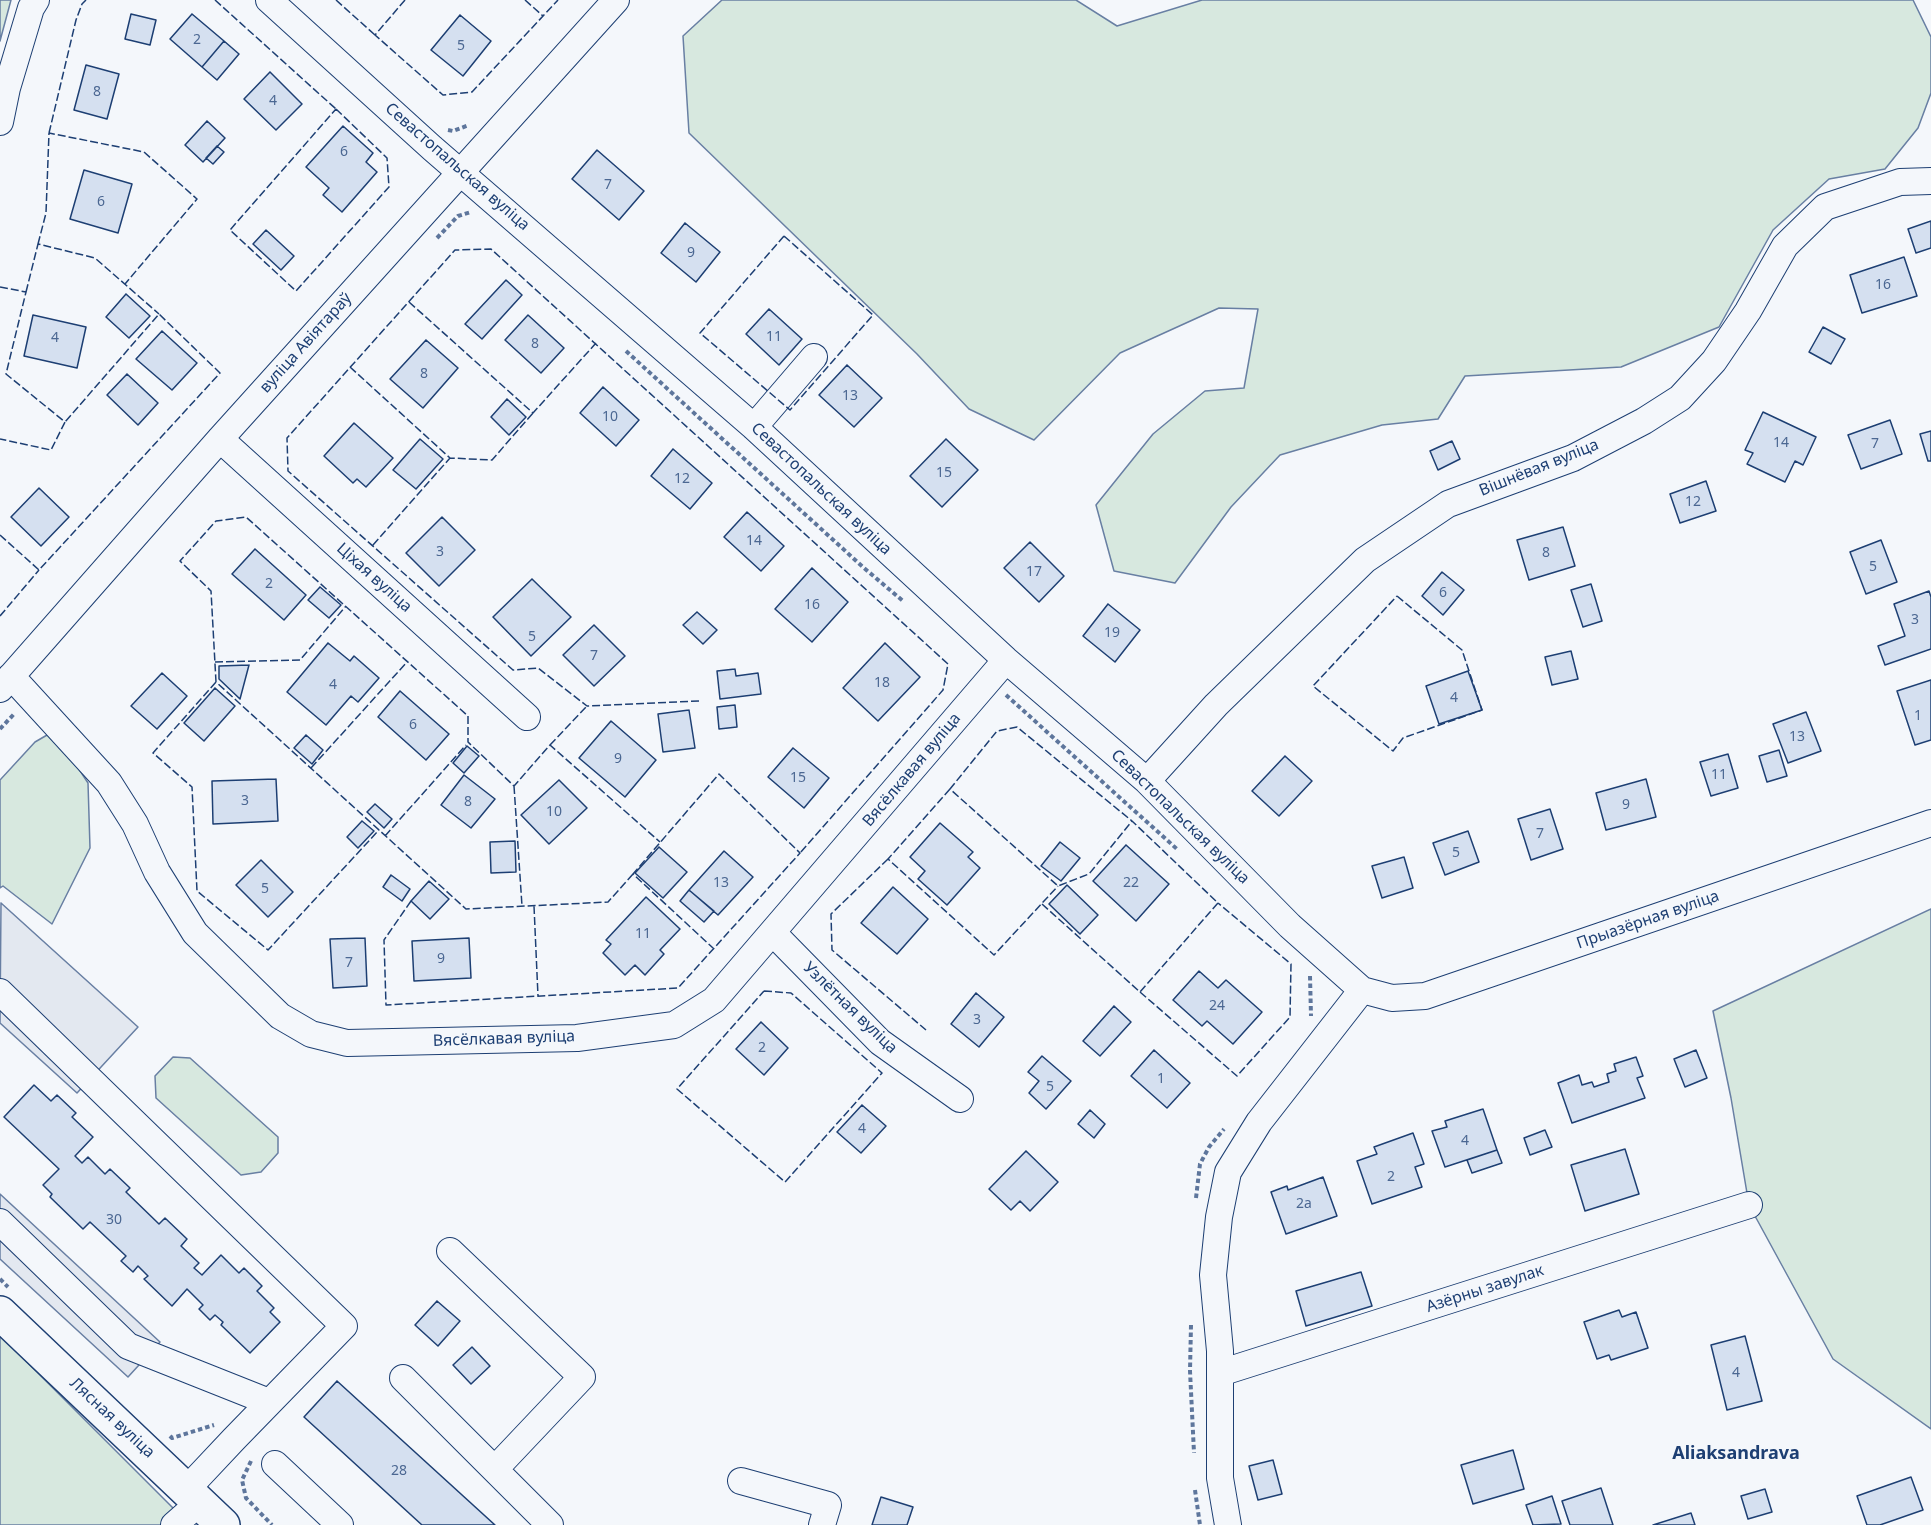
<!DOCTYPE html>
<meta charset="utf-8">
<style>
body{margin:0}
canvas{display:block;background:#f4f7fb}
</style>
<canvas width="1931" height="1525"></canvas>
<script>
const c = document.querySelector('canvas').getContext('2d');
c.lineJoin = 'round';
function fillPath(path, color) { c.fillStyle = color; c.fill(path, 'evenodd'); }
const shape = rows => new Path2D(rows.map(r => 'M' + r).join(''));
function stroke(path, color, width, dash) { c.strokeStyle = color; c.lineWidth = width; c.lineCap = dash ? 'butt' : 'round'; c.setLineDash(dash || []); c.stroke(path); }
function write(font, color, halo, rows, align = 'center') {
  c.font = font + ' "Noto Sans",sans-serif'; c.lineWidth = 4.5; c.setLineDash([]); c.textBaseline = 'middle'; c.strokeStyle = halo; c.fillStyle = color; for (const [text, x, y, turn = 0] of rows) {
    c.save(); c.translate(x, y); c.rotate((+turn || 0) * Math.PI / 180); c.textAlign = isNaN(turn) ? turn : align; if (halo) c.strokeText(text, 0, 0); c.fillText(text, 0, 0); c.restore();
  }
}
const green = shape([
 [0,0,11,0,0,41,0,0],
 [722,0,1076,0,1117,26,1202,0,1913,0,1931,37,1931,93,1918,128,1885,169,1829,179,1773,230,1719,327,1621,367,1465,376,1438,419,1382,425,1280,455,1231,507,1175,583,1114,571,1096,505,1153,434,1205,391,1244,388,1258,309,1219,308,1120,353,1034,440,969,409,917,354,689,133,683,36,722,0],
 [54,731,88,783,90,848,52,924,3,886,0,888,0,780,35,742,54,731],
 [1931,909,1931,1429,1833,1359,1749,1205,1731,1098,1713,1011,1931,909],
 [173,1057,190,1058,278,1137,278,1153,261,1172,241,1175,156,1098,155,1076,173,1057],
 [0,1335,176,1511,163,1525,0,1525,0,1335]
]);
fillPath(green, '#d7e8df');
stroke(green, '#687fa3', 1.5);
const parking = shape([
 [1,903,138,1027,77,1093,0,1023,1,903],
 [0,1194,160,1342,128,1377,0,1259,0,1194]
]);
fillPath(parking, '#e3e8f0');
stroke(parking, '#687fa3', 1.5);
const building = shape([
 [131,14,156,20,150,45,125,39,131,14],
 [192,14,224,41,202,67,170,39,192,14],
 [460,15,491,41,463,76,431,50,460,15],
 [224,41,239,54,217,80,202,67,224,41],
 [86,65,119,74,107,119,74,110,86,65],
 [270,72,302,104,276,130,244,99,270,72],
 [207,121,225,138,203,162,185,145,207,121],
 [343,126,373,153,366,162,377,172,342,212,323,195,329,188,306,167,343,126],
 [217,146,224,152,213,164,206,158,217,146],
 [597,150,644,191,619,220,572,179,597,150],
 [84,170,132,184,118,233,70,219,84,170],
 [1931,221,1931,248,1916,253,1908,229,1931,221],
 [685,223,720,252,696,282,661,253,685,223],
 [266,230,294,256,281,270,253,244,266,230],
 [1904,257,1917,296,1862,313,1850,275,1904,257],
 [506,280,522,295,482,339,465,324,506,280],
 [126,294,150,316,129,338,106,317,126,294],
 [769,309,802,339,779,365,746,334,769,309],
 [33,315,86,327,77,368,24,356,33,315],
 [528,315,564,348,541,373,505,340,528,315],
 [1823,327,1845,339,1831,364,1809,352,1823,327],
 [162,331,197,363,172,390,136,359,162,331],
 [426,340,458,368,423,408,390,379,426,340],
 [847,365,882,398,854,427,819,395,847,365],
 [127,374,158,403,138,425,107,395,127,374],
 [603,387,639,420,616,446,580,413,603,387],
 [507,399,526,417,509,435,491,417,507,399],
 [1763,412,1816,437,1803,465,1795,461,1785,482,1747,464,1753,453,1745,450,1763,412],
 [1890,420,1902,454,1861,469,1848,435,1890,420],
 [354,423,393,458,366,487,357,479,353,483,324,456,354,423],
 [1931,431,1931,461,1928,461,1920,434,1931,431],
 [420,439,443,459,416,489,393,470,420,439],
 [946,439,978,470,942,507,910,476,946,439],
 [1452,441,1460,459,1438,470,1430,451,1452,441],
 [673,449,712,483,690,509,651,476,673,449],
 [1706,481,1716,511,1680,523,1670,494,1706,481],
 [39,488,69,517,41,546,11,517,39,488],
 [747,512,784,546,761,571,724,537,747,512],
 [442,517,475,550,439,586,406,553,442,517],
 [1563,527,1575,566,1529,580,1517,540,1563,527],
 [1881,540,1897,582,1866,594,1850,552,1881,540],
 [1030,542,1064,576,1039,602,1004,568,1030,542],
 [255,549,306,595,284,620,232,574,255,549],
 [812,568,848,602,812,642,775,609,812,568],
 [1442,572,1464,590,1443,615,1422,596,1442,572],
 [532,579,571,617,531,656,493,617,532,579],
 [1591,584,1602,621,1583,627,1571,590,1591,584],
 [320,587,341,605,329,618,308,600,320,587],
 [1929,591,1931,597,1931,649,1885,665,1878,646,1905,636,1894,604,1929,591],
 [1108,604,1140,630,1115,662,1083,636,1108,604],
 [697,612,717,630,703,644,683,625,697,612],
 [594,625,625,656,594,686,563,655,594,625],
 [328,643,350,661,354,656,379,678,358,702,351,696,326,725,287,692,328,643],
 [885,643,920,677,878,721,843,688,885,643],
 [1571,651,1578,679,1552,685,1545,657,1571,651],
 [249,665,240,699,219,679,219,666,249,665],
 [735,669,736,676,758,673,761,694,720,699,717,671,735,669],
 [1468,671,1482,710,1439,724,1426,686,1468,671],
 [162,673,187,696,157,729,131,706,162,673],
 [1931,680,1931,740,1915,745,1897,691,1931,680],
 [215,688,235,706,204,741,184,723,215,688],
 [400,691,449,734,426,760,378,717,400,691],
 [735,705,737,727,719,729,717,707,735,705],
 [689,710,695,748,663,752,658,714,689,710],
 [1806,712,1821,751,1788,763,1773,724,1806,712],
 [611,721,656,760,625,797,579,758,611,721],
 [306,735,323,750,312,764,294,748,306,735],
 [467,746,479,756,464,773,453,763,467,746],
 [793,748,829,778,804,808,768,777,793,748],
 [1779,750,1787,776,1767,782,1759,756,1779,750],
 [1728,754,1738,788,1711,796,1700,762,1728,754],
 [1285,756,1312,781,1279,816,1252,791,1285,756],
 [464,775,495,799,471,828,441,805,464,775],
 [276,779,278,821,213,824,212,781,276,779],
 [1646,779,1656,817,1606,830,1596,793,1646,779],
 [559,780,587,808,549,844,521,815,559,780],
 [375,804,392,819,384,828,367,812,375,804],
 [1550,809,1563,849,1531,860,1518,819,1550,809],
 [362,821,374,831,358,848,347,837,362,821],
 [940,823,973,852,968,857,980,868,947,905,918,879,925,871,910,857,940,823],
 [1468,831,1479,862,1445,875,1433,843,1468,831],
 [515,841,516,872,491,873,490,842,515,841],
 [1060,842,1080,858,1061,881,1041,866,1060,842],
 [1126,845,1169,884,1136,921,1093,881,1126,845],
 [659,847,687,872,663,898,635,873,659,847],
 [724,851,753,877,718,915,689,890,724,851],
 [1404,857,1413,888,1382,898,1372,866,1404,857],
 [261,860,293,892,268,917,236,885,261,860],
 [391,875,410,889,402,901,383,887,391,875],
 [429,881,449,899,430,919,411,901,429,881],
 [1067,885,1098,915,1080,934,1049,904,1067,885],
 [893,887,928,919,897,954,861,923,893,887],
 [689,890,714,911,704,922,680,901,689,890],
 [646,897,680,929,660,950,664,954,645,975,635,965,625,975,603,953,611,944,606,940,646,897],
 [365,938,367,986,333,988,330,939,365,938],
 [469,938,471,978,414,981,412,941,469,938],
 [1199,971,1218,988,1226,980,1262,1012,1233,1044,1207,1021,1202,1026,1173,1000,1199,971],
 [976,993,1004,1017,979,1047,951,1024,976,993],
 [1114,1006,1131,1022,1100,1056,1083,1041,1114,1006],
 [761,1022,788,1048,764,1075,736,1049,761,1022],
 [1154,1050,1190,1083,1167,1108,1131,1076,1154,1050],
 [1696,1050,1707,1078,1685,1087,1674,1059,1696,1050],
 [1042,1056,1071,1081,1046,1109,1029,1093,1039,1081,1028,1072,1042,1056],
 [1636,1057,1643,1076,1637,1078,1645,1098,1572,1123,1558,1083,1579,1075,1582,1085,1592,1082,1594,1087,1609,1082,1607,1074,1616,1071,1614,1064,1636,1057],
 [34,1085,51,1101,57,1095,76,1113,72,1117,93,1137,75,1156,82,1163,88,1157,105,1174,110,1169,130,1188,126,1192,159,1224,165,1218,187,1239,181,1246,199,1263,194,1268,202,1275,221,1255,239,1273,244,1268,262,1286,257,1291,274,1308,270,1312,280,1322,250,1353,221,1325,223,1322,215,1315,210,1320,199,1309,203,1305,187,1289,172,1306,144,1279,148,1276,138,1266,133,1272,121,1261,126,1256,90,1222,83,1229,50,1197,52,1194,43,1185,59,1169,4,1117,34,1085],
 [862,1105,886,1126,861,1153,837,1132,862,1105],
 [1483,1109,1497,1150,1445,1167,1432,1131,1447,1127,1445,1121,1483,1109],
 [1090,1110,1105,1124,1094,1138,1078,1124,1090,1110],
 [1545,1130,1552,1147,1530,1155,1524,1138,1545,1130],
 [1413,1133,1424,1164,1415,1167,1422,1187,1372,1204,1357,1161,1377,1154,1374,1147,1413,1133],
 [1625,1149,1639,1194,1585,1211,1571,1165,1625,1149],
 [1497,1150,1502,1163,1472,1173,1467,1160,1497,1150],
 [1026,1151,1058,1182,1030,1211,1020,1201,1011,1210,989,1189,1026,1151],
 [1323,1177,1337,1216,1286,1234,1271,1192,1287,1186,1288,1190,1323,1177],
 [1361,1272,1372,1306,1306,1326,1296,1291,1361,1272],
 [437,1301,460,1321,438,1346,415,1325,437,1301],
 [1619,1310,1622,1317,1636,1312,1648,1348,1611,1360,1609,1355,1597,1359,1584,1322,1619,1310],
 [1745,1336,1762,1401,1727,1410,1711,1345,1745,1336],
 [472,1347,490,1366,471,1384,453,1365,472,1347],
 [337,1381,495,1525,422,1525,304,1417,337,1381],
 [1513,1450,1524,1489,1473,1504,1461,1465,1513,1450],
 [1273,1460,1282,1494,1258,1500,1249,1466,1273,1460],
 [1911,1477,1923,1510,1880,1525,1867,1525,1857,1496,1911,1477],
 [1601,1488,1613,1525,1570,1525,1562,1501,1601,1488],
 [1765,1489,1772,1512,1748,1519,1741,1496,1765,1489],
 [1552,1496,1561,1524,1533,1525,1526,1505,1552,1496],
 [881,1497,913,1507,907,1525,872,1525,881,1497],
 [1691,1513,1695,1525,1653,1525,1691,1513]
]);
fillPath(building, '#d5e0f0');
stroke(building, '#1d3f73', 1.5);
const minor = shape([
 [269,0,432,148,754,427,1006,660,1147,781,1290,926,1362,990],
 [0,122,7,88,31,8,36,0],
 [754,427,814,357],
 [220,439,527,717],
 [11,676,109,783,135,824,157,872,195,933,280,1016,311,1034,347,1043,577,1038,674,1025,714,1000,1006,660],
 [0,689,220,439,616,0],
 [1147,781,1216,705,1365,560,1448,504,1573,458,1644,421,1680,398,1714,361,1748,311,1785,246,1825,207,1900,182,1931,181],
 [773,933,880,1042,960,1099],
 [1362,990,1392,998,1425,996,1931,823],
 [0,992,344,1326,234,1439,187,1489],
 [0,1222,128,1346,269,1402],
 [450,1251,582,1377,495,1469],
 [1220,1373,1749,1205],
 [403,1378,550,1525],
 [275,1464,340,1525],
 [741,1481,828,1505,822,1525],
 [174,1525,199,1503],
 [1228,1525,1220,1478,1220,1351,1213,1275,1219,1217,1228,1172,1259,1122,1362,990]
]);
const major = shape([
 [0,1313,223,1525]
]);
stroke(minor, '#1d3f73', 28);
stroke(major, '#1d3f73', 36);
stroke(shape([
 [448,130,453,131,469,125],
 [437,238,458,216,471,212],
 [626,351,864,568,903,601],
 [1006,695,1178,850],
 [0,729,14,714],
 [1310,976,1311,1016],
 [1196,1198,1200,1164,1209,1147,1224,1129],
 [0,1279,8,1287],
 [1191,1325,1190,1371,1194,1453],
 [170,1436,172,1438,214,1425],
 [251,1461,242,1480,246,1498,272,1525],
 [1195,1490,1200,1525]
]), '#5e769c', 4, [4.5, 3]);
stroke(minor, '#f4f7fb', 26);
stroke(major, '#f4f7fb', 33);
stroke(shape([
 [215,0,336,109],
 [336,0,375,35],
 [405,0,375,35,443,95,472,92,558,0],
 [525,0,543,16],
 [336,109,387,158,389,187,296,291,230,230,336,109],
 [49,133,76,20,82,4,86,0],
 [784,236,873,315,790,410,700,333,784,236],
 [38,244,46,213,49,133,144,152,197,199,125,284],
 [0,287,26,292,6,374,65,422,51,450,0,439],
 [26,292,38,244,95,258,159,314],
 [409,302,533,413,596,343],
 [350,367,450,458,492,460,533,413],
 [0,535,39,570,220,373,159,314,65,422],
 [373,545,450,458],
 [1397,596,1462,650,1482,710,1403,738,1393,751,1313,686,1397,596],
 [0,616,39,570],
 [215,662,300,660,346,606],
 [216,682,153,753,192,787,197,891,268,950,379,830],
 [699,701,587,706,538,668,513,670,288,471,287,438,455,250,491,249,948,664,943,690,800,853],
 [550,745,587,706],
 [311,768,407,662],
 [514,786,522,906],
 [950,789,888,859,994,955,1058,886],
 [385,836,466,745],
 [888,859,831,914,832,950,926,1030],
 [633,874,608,902,466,909,216,682,211,591,180,561,216,521,246,517,468,716,468,742,514,786,550,745,660,842],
 [411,901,384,940,386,1005,678,988,800,853,719,774,633,874,713,948],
 [1042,904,1140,992,1218,903,1132,821,1017,727,997,731,950,789,1058,886,1089,874,1132,821],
 [534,906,538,996],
 [764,991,791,993,882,1073,785,1182,677,1089,764,991],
 [1140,992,1237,1076,1290,1017,1291,964,1218,903]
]), '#1d3f73', 1.5, [8, 3]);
write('14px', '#4b6792', null, [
 ["2",197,40],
 ["5",461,46],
 ["8",97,92],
 ["4",273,101],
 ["6",344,152],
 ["7",608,185],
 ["6",101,202],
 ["9",691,253],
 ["16",1883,285],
 ["11",774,337],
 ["4",55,338],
 ["8",535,344],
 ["8",424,374],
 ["13",850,396],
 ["10",610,417],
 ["14",1781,443],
 ["7",1875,444],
 ["15",944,473],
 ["12",682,479],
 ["12",1693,502],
 ["14",754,541],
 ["3",440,552],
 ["8",1546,553],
 ["5",1873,567],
 ["17",1034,572],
 ["2",269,584],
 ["6",1443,593],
 ["16",812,605],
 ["3",1915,620],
 ["19",1112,633],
 ["5",532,637],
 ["7",594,656],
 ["18",882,683],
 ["4",333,685],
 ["4",1454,698],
 ["1",1918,716],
 ["6",413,725],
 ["13",1797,737],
 ["9",618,759],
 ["11",1719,775],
 ["15",798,778],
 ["3",245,801],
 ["8",468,802],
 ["9",1626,805],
 ["10",554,812],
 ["7",1540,834],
 ["5",1456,853],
 ["13",721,883],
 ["22",1131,883],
 ["5",265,889],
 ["11",643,934],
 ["9",441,959],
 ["7",349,963],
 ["24",1217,1006],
 ["3",977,1020],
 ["2",762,1048],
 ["1",1161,1079],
 ["5",1050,1087],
 ["4",862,1129],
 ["4",1465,1141],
 ["2",1391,1177],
 ["2а",1304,1204],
 ["30",114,1220],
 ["4",1736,1373],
 ["28",399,1471]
]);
write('16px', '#1d3f73', '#f4f7fb', [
 ["Севастопальская вуліца",457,167,41],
 ["вуліца Авіятараў",306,343,-48],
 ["Вішнёвая вуліца",1539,468,-22],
 ["Севастопальская вуліца",821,489,43],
 ["Ціхая вуліца",374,578,42],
 ["Вясёлкавая вуліца",912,770,-50],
 ["Севастопальская вуліца",1180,817,44],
 ["Прыазёрная вуліца",1648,920,-19],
 ["Узлётная вуліца",850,1008,44],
 ["Вясёлкавая вуліца",504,1039,-2],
 ["Азёрны завулак",1485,1289,-18],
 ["Лясная вуліца",112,1418,43]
]);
write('bold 18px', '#1d3f73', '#f4f7fb', [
 ["Aliaksandrava",1736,1454]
]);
</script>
